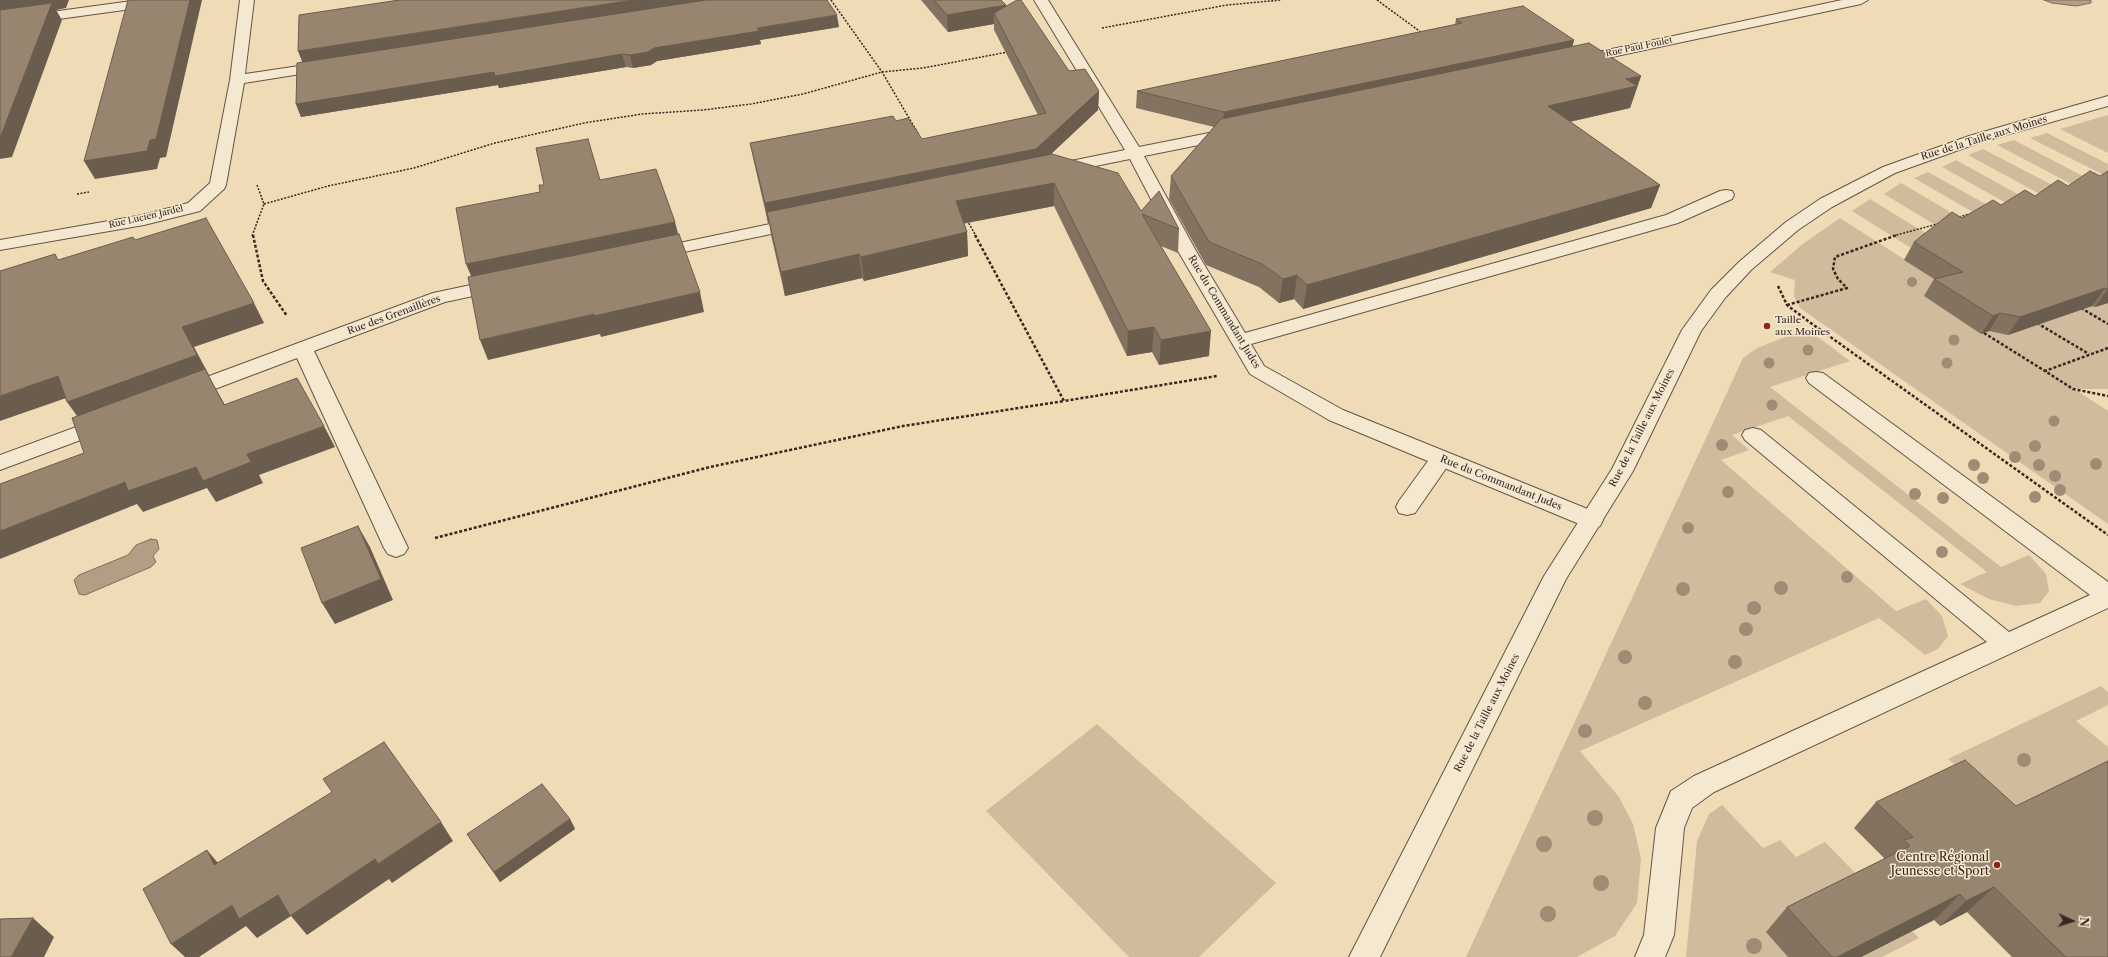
<!DOCTYPE html>
<meta charset="utf-8">
<style>
body{margin:0}
#map{position:relative;width:2108px;height:957px;overflow:hidden;background:#f0dbb7;font-family:"Libre Caslon Text",serif}
canvas{display:block}
.north{position:absolute;left:2052px;top:901px;width:40px;height:40px;-webkit-text-stroke:3px #f5e8d0;paint-order:stroke;rotate:94deg;font-size:11px;font-weight:700;line-height:16px;text-align:center;color:#362720}
.north::after{content:'';display:block;margin:auto;width:14px;height:18px;background:#362720;clip-path:polygon(50% 0,100% 100%,50% 72%,0 100%)}
</style>
<div id="map">
<canvas width="2108" height="957"></canvas>
<div class="north">N</div>
</div>
<script>
const c = document.querySelector('canvas').getContext('2d');
c.lineJoin = 'round';
function fillPath(path, color) { c.fillStyle = color; c.fill(path, 'evenodd'); }
const shape = rows => new Path2D(rows.map(r => 'M' + r).join(''));
function stroke(path, color, width, dash) { c.strokeStyle = color; c.lineWidth = width; c.lineCap = dash ? 'butt' : 'round'; c.setLineDash(dash || []); c.stroke(path); }
function write(font, color, halo, rows, align = 'center') {
  c.font = font + ' "Libre Caslon Text",serif'; c.lineWidth = 3; c.setLineDash([]); c.textBaseline = 'middle'; c.strokeStyle = halo; c.fillStyle = color; for (const [text, x, y, turn = 0] of rows) {
    c.save(); c.translate(x, y); c.rotate((+turn || 0) * Math.PI / 180); c.textAlign = isNaN(turn) ? turn : align; if (halo) c.strokeText(text, 0, 0); c.fillText(text, 0, 0); c.restore();
  }
}
fillPath(shape([
 [2108,115,2108,153,2060,129],
 [2047,133,2108,164,2108,177,2030,138],
 [2014,140,2096,183,2079,188,1997,145],
 [1983,149,2108,214,2108,389,2074,389,2108,411,2108,524,1800,308,1794,296,1795,280,1770,272,1804,243,1840,218,1921,270,1938,265,1852,211,1870,199,1927,234,1980,252,1884,194,1901,183,1971,224,2021,240,1914,178,1928,172,2000,212,2015,208,1942,167,1956,160,2032,202,2047,198,1968,155],
 [1798,332,1807,332,1819,338,1850,361,1770,387,2001,567,2029,555,2046,574,2049,591,2040,603,2016,606,1989,599,1960,584,1987,572,1788,416,1732,435,1749,450,1721,460,1896,611,1926,599,1942,616,1948,636,1938,649,1925,655,1879,618,1580,751,1619,797,1633,824,1641,859,1637,903,1615,936,1577,957,1466,957,1743,358,1757,348],
 [2101,686,2108,692,2108,705,2076,721,2108,747,2108,774,1990,832,1966,774,1948,759],
 [1097,724,1276,883,1199,957,1129,957,986,811],
 [1722,805,1763,848,1780,840,1796,857,1825,842,1919,938,1882,957,1686,957,1697,841,1709,814]
]), '#d0bc9d');
const water = shape([
 [2044,0,2091,0,2091,3,2076,6,2052,3,2044,0],
 [151,539,157,540,159,549,153,556,156,562,151,567,85,595,79,594,74,580,79,575,128,555,136,545,151,539]
]);
fillPath(water, '#b19e84');
stroke(water, '#806e5c', 1);
const service = shape([
 [1816,372,1823,373,2108,582,2108,608,1714,792,1692,808,1684,828,1674,935,1665,957,1635,957,1644,935,1656,828,1671,791,1694,776,1987,642,1745,440,1742,435,1745,430,1753,428,1761,430,2009,632,2090,595,1809,383,1806,378,1809,373,1816,372],
 [1441,452,1449,454,1452,459,1449,464,1415,513,1407,515,1399,513,1396,507,1399,501,1433,454,1441,452]
]);
const minor = shape([
 [139,0,175,0,168,4,0,27,0,19,139,0],
 [240,0,254,0,245,74,326,62,331,63,333,66,331,69,326,70,244,83,226,185,224,189,200,211,144,225,0,250,0,240,143,215,188,203,210,183,230,80,240,0],
 [1034,0,1048,0,1139,147,1234,128,1240,130,1242,133,1240,136,1234,138,1144,156,1196,251,1245,333,1666,215,1720,191,1726,190,1732,191,1734,195,1732,199,1678,223,1251,344,1264,366,1343,410,1600,514,1603,520,1600,526,1592,528,1584,526,1329,420,1250,374,1178,251,1130,159,1056,174,1050,172,1048,169,1050,166,1056,164,1125,150,1034,0],
 [1842,0,1868,0,1861,4,1579,64,1574,63,1572,60,1574,57,1579,56,1842,0],
 [799,218,805,219,808,223,805,227,655,258,649,257,646,253,649,249,655,248,799,218],
 [499,279,506,281,508,285,506,289,445,302,314,351,408,548,404,554,396,557,388,554,384,548,297,358,191,398,184,400,177,398,174,393,177,388,433,293,499,279],
 [106,416,113,418,116,423,113,428,0,470,0,455,106,416]
]);
const tertiary = shape([
 [2108,96,2108,106,1981,142,1895,173,1832,207,1798,230,1751,270,1725,298,1701,331,1633,471,1566,579,1380,957,1349,957,1544,576,1612,469,1682,330,1711,290,1739,262,1786,222,1820,199,1883,167,1969,136,2108,96]
]);
stroke(service, '#645446', 2);
stroke(minor, '#645446', 2);
stroke(tertiary, '#645446', 2);
stroke(shape([
 [831,0,882,72,919,135],
 [1377,0,1422,33],
 [1102,28,1227,5,1281,0],
 [77,194,89,192],
 [264,204,328,186,414,168,495,143,584,123,642,114,703,110,751,104,803,94,882,72,923,68,1008,52],
 [1959,217,1969,214],
 [967,220,976,236],
 [252,236,264,204,257,185],
 [1893,236,1941,223]
]), '#362720', 1.5, [2, 1.5]);
stroke(shape([
 [253,235,263,281,287,316],
 [975,235,1064,401,1217,376],
 [1778,286,1787,305,1808,321,2108,535],
 [1787,305,1847,288,1838,279,1833,269,1835,257,1897,235],
 [2081,308,2108,324],
 [2037,323,2089,354],
 [1984,333,2045,371],
 [2108,348,2045,371,2073,389,2108,396],
 [435,538,710,467,903,426,1064,401]
]), '#362720', 2.5, [3, 2]);
fillPath(service, '#f5e8d0');
fillPath(minor, '#f5e8d0');
fillPath(tertiary, '#f5e8d0');
c.fillStyle = '#9f8c75';
for (const [x, y, r] of [
 [1912,282,5],
 [1954,340,5.5],
 [1808,350,5.5],
 [1769,363,5.5],
 [1947,363,5.5],
 [1772,405,5.5],
 [2054,421,5.5],
 [1722,445,6],
 [2035,446,6],
 [2015,457,6],
 [2096,464,6],
 [1974,465,6],
 [2039,465,6],
 [2055,476,6],
 [1983,478,6],
 [2060,490,6],
 [1728,492,6],
 [1915,494,6],
 [2035,497,6],
 [1943,498,6],
 [1688,528,6],
 [1942,552,6],
 [1847,577,6],
 [1781,588,7],
 [1683,589,7],
 [1754,608,7],
 [1746,629,7],
 [1625,657,7],
 [1735,662,7],
 [1645,703,7],
 [1585,731,7],
 [2024,760,7],
 [1595,818,8],
 [1544,844,8],
 [1601,883,8],
 [1548,914,8],
 [1754,946,8]
]) { c.beginPath(); c.arc(x, y, r, 0, 2 * Math.PI); c.fill(); }
fillPath(shape([
 [921,0,1001,0,1069,71,1099,91,1098,110,1051,154,1141,211,1179,229,1178,253,1161,246,1209,356,1159,365,1152,352,1127,356,1054,206,964,223,967,232,968,256,864,281,862,278,785,296,771,235,769,223,768,223,754,162,750,143,896,121,922,139,1038,115,994,30,994,24,948,32],
 [1456,19,1574,40,1572,47,1641,76,1630,108,1570,122,1660,185,1651,208,1303,309,1294,299,1279,303,1259,287,1206,265,1169,199,1171,176,1214,127,1136,108,1137,91,1455,25],
 [839,27,760,40,761,44,657,61,651,65,633,68,626,67,499,88,498,85,301,117,296,104,297,63],
 [2108,171,2108,303,2095,307,2092,306,2008,335,1989,331,1981,334,1924,296,1934,279,1904,260,1914,242,1962,218,2001,205,2035,196,2100,176],
 [1876,802,2016,806,2108,957,2012,957,1967,912,1940,926,1934,920,1861,957,1788,957,1766,932,1787,907,1885,859,1854,828],
 [570,819,575,829,500,882,474,845,467,834]
]), '#82725f');
fillPath(shape([
 [0,0,69,0,66,8,56,10,62,20,12,157,0,159],
 [190,0,202,0,166,157,160,158,157,169,95,179,84,161],
 [633,0,715,0,303,64,298,51],
 [1006,5,1006,22,994,13,994,24,948,32,947,15],
 [837,15,839,27,760,40,761,44,657,61,651,65,633,68,630,55,654,48,757,28],
 [1574,40,1570,56,1222,129,1224,112],
 [622,54,626,67,499,88,498,85,301,117,296,104,494,72],
 [1641,76,1630,108,1541,128,1548,106,1626,79],
 [1099,91,1098,110,1036,168,767,212,769,223,768,223,765,203,1036,149],
 [1054,183,1054,206,957,225,956,201],
 [1660,185,1651,208,1303,309,1307,285],
 [675,222,680,241,474,283,466,264],
 [967,232,968,256,864,281,861,257],
 [859,254,862,278,785,296,781,272],
 [1297,275,1294,299,1279,303,1283,279],
 [2105,288,2092,306,2008,335,2020,317],
 [2108,289,2108,303,2095,307],
 [700,292,704,312,601,337,600,334,488,360,480,340,594,314],
 [254,303,264,323,194,347,209,375,208,375,237,426,82,423,67,402,182,327],
 [2000,313,1989,331,1981,334,1993,316],
 [1154,327,1152,352,1127,356,1128,331],
 [1211,331,1209,356,1159,365,1161,340],
 [58,376,72,396,0,421,0,396],
 [324,426,335,447,259,475,263,483,216,502,207,488,143,512,137,504,0,559,0,531,125,482,196,467,247,454],
 [358,526,370,547,393,600,335,624,322,603],
 [570,819,575,829,500,882,494,872],
 [441,822,453,841,392,883,389,879,307,935,291,916,257,938,246,926,199,957,185,957,171,944,232,905,278,895,375,859],
 [207,850,224,870,214,865],
 [1994,887,1967,912,1940,926,1966,901],
 [1960,894,1934,920,1861,957,1837,957],
 [33,918,54,937,44,957,11,957]
]), '#6a5d4e');
const building = shape([
 [128,0,190,0,156,139,150,140,147,151,84,161,128,0],
 [399,0,633,0,298,51,299,15,399,0],
 [706,0,827,0,837,15,757,28,759,31,654,48,648,52,630,55,622,54,495,76,494,72,296,104,297,63,706,0],
 [934,0,1001,0,1006,5,947,15,934,0],
 [1017,0,1021,0,1069,71,1085,69,1099,91,1036,149,765,203,750,143,893,116,896,121,908,118,922,139,1046,113,994,13,1017,0],
 [52,3,0,138,0,10,52,3],
 [1523,6,1574,40,1224,112,1137,91,1462,23,1456,19,1523,6],
 [1589,43,1641,76,1626,79,1637,86,1548,106,1660,185,1307,285,1297,275,1283,279,1262,264,1209,242,1171,176,1221,119,1589,43],
 [588,139,600,180,656,169,675,222,466,264,456,208,540,192,539,185,544,185,536,148,588,139],
 [1052,154,1118,173,1141,211,1159,191,1179,229,1142,214,1211,331,1161,340,1154,327,1128,331,1054,183,956,201,967,232,861,257,859,254,781,272,767,212,1052,154],
 [2090,171,2100,176,2108,171,2108,289,2105,288,2020,317,2000,313,1993,316,1934,279,1963,272,1914,242,1952,212,1962,218,1993,200,2001,205,2025,190,2035,196,2058,180,2068,186,2090,171],
 [206,218,254,303,182,327,197,355,67,402,58,376,0,396,0,271,55,254,58,260,133,237,135,240,206,218],
 [679,234,700,292,594,316,594,314,480,340,468,277,679,234],
 [205,369,224,405,297,378,324,426,247,454,251,462,203,481,196,467,128,491,125,482,0,531,0,484,84,453,72,418,205,369],
 [358,526,381,579,322,603,301,548,358,526],
 [384,742,441,822,378,864,375,859,290,916,278,895,239,919,232,905,171,944,143,889,207,850,214,865,332,792,323,779,384,742],
 [1965,760,2016,806,2108,761,2108,957,2066,957,1994,887,1966,901,1960,894,1837,957,1832,957,1787,907,1910,846,1904,840,1913,837,1876,802,1965,760],
 [542,784,570,819,494,872,467,834,542,784],
 [33,918,11,957,0,957,0,919,33,918]
]);
fillPath(building, '#97856f');
stroke(building, '#6a5d4e', 1);
for (const [x, y, r, color] of [
 [1767,326,4,"#8f2418"],
 [1997,865,4,"#8f2418"]
]) { const dot = new Path2D(); dot.arc(x, y, r, 0, 2 * Math.PI); c.fillStyle = color; c.fill(dot); stroke(dot, '#f5e8d0', 1.5); }
write('9px', '#362720', '#f5e8d0', [
 ["Rue Paul Foulet",1639,47,-12],
 ["Rue Lucien Jardel",146,217,-13]
]);
write('10px', '#362720', '#f5e8d0', [
 ["Rue de la Taille aux Moines",1984,138,-17],
 ["Rue du Commandant Judes",1224,312,59],
 ["Rue des Grenaillères",394,315,-20],
 ["Rue de la Taille aux Moines",1642,428,-63],
 ["Rue du Commandant Judes",1501,483,22],
 ["Rue de la Taille aux Moines",1487,713,-63]
]);
write('10px', '#362720', '#f5e8d0', [
 ["Taille",1775,320],
 ["aux Moines",1775,332]
], 'left');
write('12px', '#362720', '#f5e8d0', [
 ["Centre Régional",1989,858],
 ["Jeunesse et Sport",1989,872]
], 'right');
</script>
